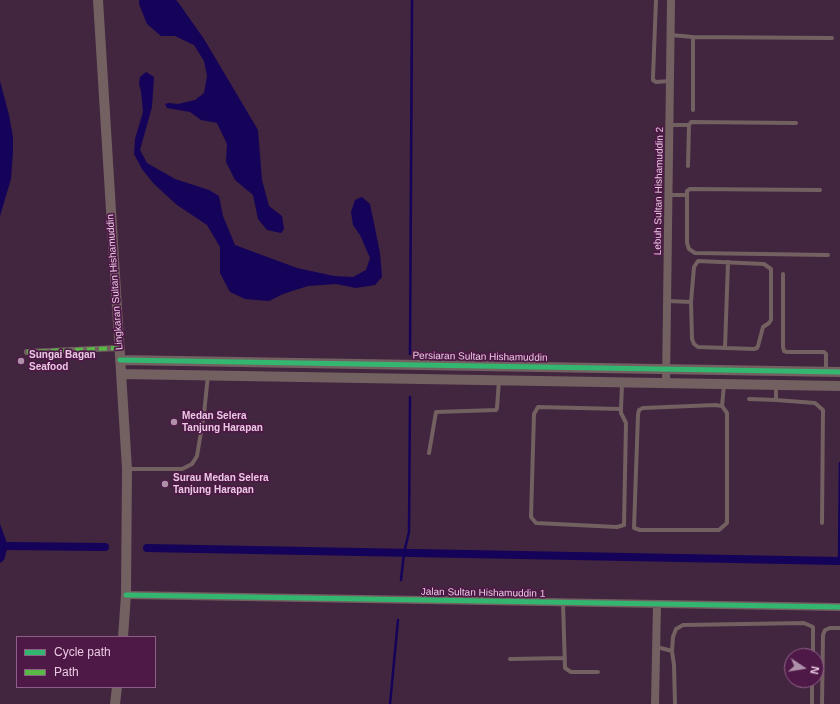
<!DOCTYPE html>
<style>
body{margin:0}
#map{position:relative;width:840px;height:704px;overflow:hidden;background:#42253e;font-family:Arial,sans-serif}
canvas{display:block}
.legend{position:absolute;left:16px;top:636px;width:140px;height:52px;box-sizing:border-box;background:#4e1947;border:1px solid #8c5f85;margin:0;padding:5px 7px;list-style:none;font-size:12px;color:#eac9e3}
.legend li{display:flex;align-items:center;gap:8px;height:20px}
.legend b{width:20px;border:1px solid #8c5f85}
.north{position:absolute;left:784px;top:648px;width:40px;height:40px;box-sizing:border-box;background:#4e1947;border:1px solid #8c5f85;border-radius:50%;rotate:102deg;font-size:11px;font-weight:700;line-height:16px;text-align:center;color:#eac9e3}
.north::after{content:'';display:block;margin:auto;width:14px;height:18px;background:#af90a9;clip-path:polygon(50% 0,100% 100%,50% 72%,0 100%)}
</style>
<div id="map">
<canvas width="840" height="704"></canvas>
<ul class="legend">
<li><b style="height:5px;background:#33b770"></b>Cycle path</li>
<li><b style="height:5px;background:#58b947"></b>Path</li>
</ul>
<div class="north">N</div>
</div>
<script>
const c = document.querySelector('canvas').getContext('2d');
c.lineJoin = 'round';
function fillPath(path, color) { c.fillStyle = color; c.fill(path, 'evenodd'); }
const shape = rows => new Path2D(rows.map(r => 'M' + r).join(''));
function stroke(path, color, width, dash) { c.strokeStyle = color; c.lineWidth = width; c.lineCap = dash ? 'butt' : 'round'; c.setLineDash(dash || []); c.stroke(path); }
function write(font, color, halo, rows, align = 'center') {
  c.font = font + ' Arial,sans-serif'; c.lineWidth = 3.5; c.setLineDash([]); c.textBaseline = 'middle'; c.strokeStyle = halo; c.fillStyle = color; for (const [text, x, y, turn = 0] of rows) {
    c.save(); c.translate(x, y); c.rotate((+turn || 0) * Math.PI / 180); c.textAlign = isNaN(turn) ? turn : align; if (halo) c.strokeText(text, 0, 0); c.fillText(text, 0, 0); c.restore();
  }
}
fillPath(shape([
 [139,0,176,0,178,2,204,39,258,130,262,180,269,206,282,216,284,229,281,233,267,230,258,219,253,195,235,180,226,162,227,144,217,123,201,120,190,112,167,108,165,104,169,103,178,104,195,100,204,93,207,76,204,61,194,45,175,36,161,36,147,24,139,4],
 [146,72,154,77,152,107,140,150,147,163,175,179,209,190,219,196,223,216,235,245,297,268,334,276,353,277,366,270,370,258,360,235,353,225,351,212,355,200,362,197,370,204,380,253,382,277,375,285,356,288,336,284,308,286,283,294,269,301,245,299,230,292,220,273,220,247,207,225,177,205,154,184,142,169,134,154,135,139,143,112,141,91,139,84,140,77],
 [0,81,9,115,13,137,13,151,11,179,0,216],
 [0,524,8,546,4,560,0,563]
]), '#140359');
stroke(shape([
 [410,354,412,0],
 [839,561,840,463],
 [401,580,404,553,409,532,410,397],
 [390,704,398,620]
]), '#140359', 2.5);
stroke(shape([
 [8,546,105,547],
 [147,548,840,561]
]), '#140359', 8);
stroke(shape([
 [656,0,653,77,653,80,656,82,670,81],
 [671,35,693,37,693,110],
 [693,37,832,38],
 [670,125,689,125,691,122,796,123],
 [688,166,689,125],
 [669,195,687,195,687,243,689,249,695,253,828,255],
 [687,195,687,191,690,189,820,190],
 [783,274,783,347,784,351,787,352,824,352,826,354,826,372],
 [668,301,691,302,692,339,694,344,698,347,754,349,757,348,758,346,763,327,769,323,771,320,771,269,764,264,698,261,694,267,691,302],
 [725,348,728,262],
 [776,385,776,400,815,403,823,410,822,523],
 [749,399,776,400],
 [715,405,722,406,727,413,727,523,719,530,640,530,634,528,638,415,639,410,643,408,715,405],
 [722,406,724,385],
 [621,409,538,407,534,414,531,517,536,523,617,527,624,525,626,423,621,413,621,409,622,384],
 [429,453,436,412,496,410,497,408,499,380],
 [127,469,182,469,192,464,197,456,204,414,208,375],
 [563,603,565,668,571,672,598,672],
 [657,647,672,651,674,665,675,704],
 [672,651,673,637,676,629,683,625,804,623,813,627,813,656],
 [510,659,565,658],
 [812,704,812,680],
 [822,704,823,635,825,630,830,628,840,628]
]), '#736061', 4);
stroke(shape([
 [27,352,119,348]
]), '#736061', 6);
stroke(shape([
 [666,383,671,0],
 [126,595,840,607],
 [655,704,657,605]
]), '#736061', 8);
stroke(shape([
 [98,0,127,469,126,595,123,637],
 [120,360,840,372],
 [121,374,840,386],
 [115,704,117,687]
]), '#736061', 10);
stroke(shape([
 [27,352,119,348]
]), '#58b947', 4, [8, 4]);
stroke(shape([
 [120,360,840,372],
 [126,595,840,607]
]), '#33b770', 5);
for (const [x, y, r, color] of [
 [21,361,4,"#af90a9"],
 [174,422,4,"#af90a9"],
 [165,484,4,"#af90a9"]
]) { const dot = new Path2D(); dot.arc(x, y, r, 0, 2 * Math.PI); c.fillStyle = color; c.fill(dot); stroke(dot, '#4e1947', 1.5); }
write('10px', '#eac9e3', '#4e1947', [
 ["Lebuh Sultan Hishamuddin 2",659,191,-89],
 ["Lingkaran Sultan Hishamuddin",115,282,-94],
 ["Persiaran Sultan Hishamuddin",480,357,1],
 ["Jalan Sultan Hishamuddin 1",483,593,1]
]);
write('bold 10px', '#eac9e3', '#4e1947', [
 ["Sungai Bagan",29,355],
 ["Seafood",29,367],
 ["Medan Selera",182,416],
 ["Tanjung Harapan",182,428],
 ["Surau Medan Selera",173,478],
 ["Tanjung Harapan",173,490]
], 'left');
</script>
